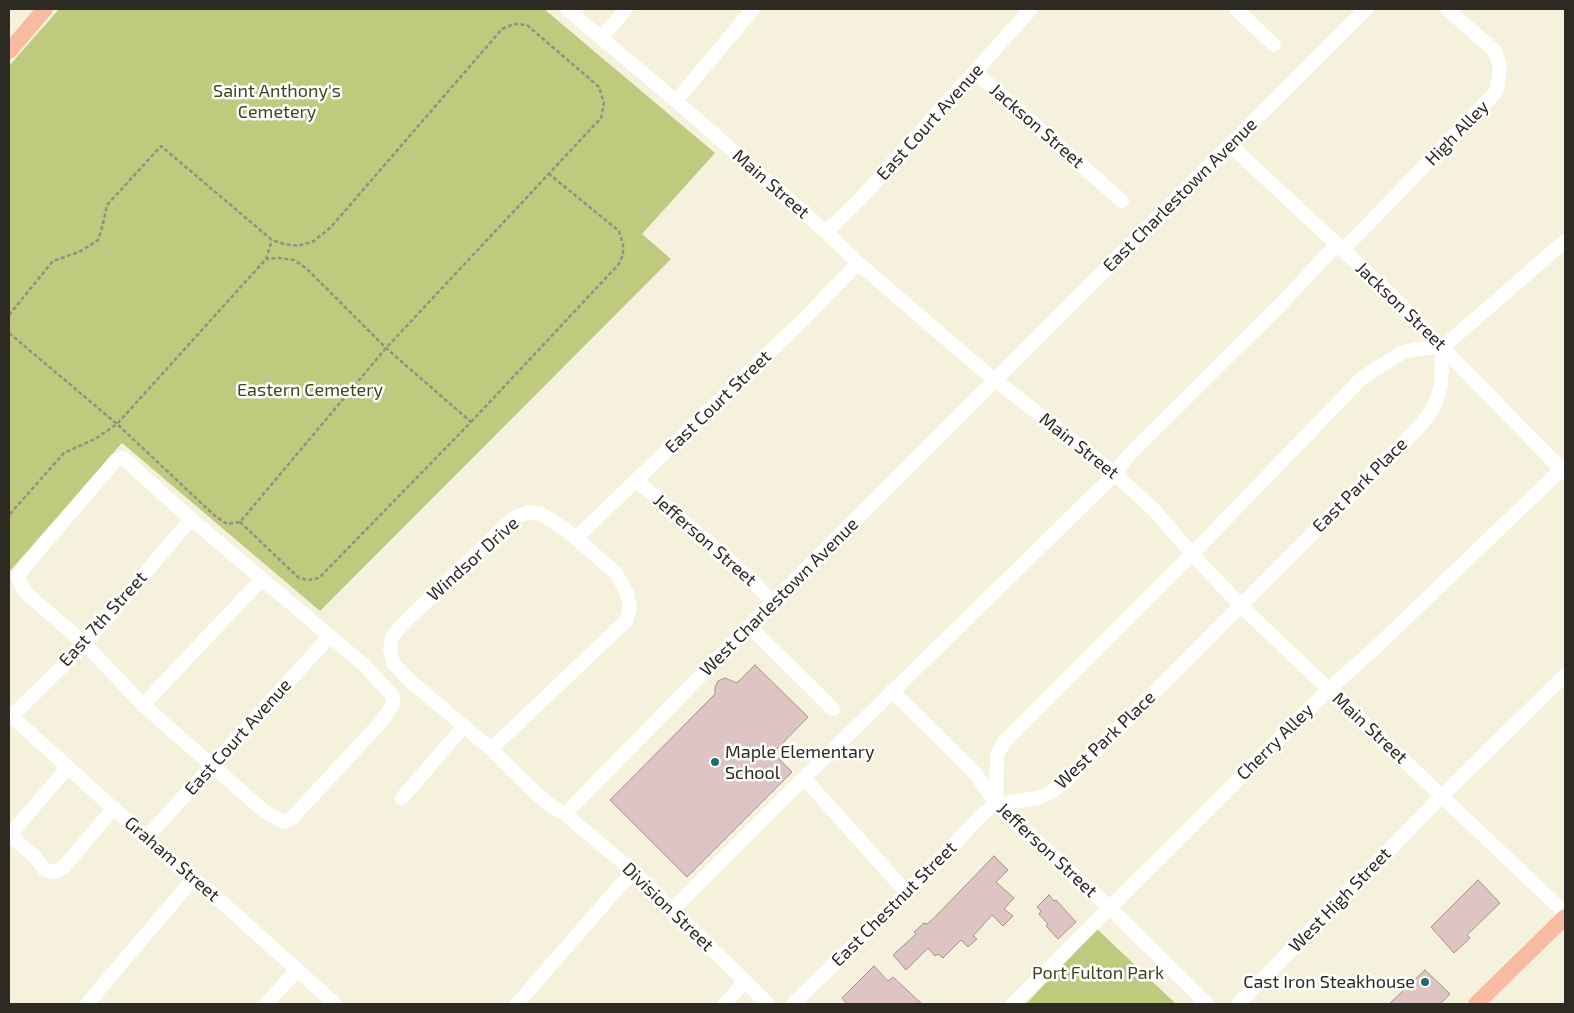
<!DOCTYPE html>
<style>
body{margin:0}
#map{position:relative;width:1574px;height:1013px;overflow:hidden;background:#f5f1dc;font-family:"Exo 2",sans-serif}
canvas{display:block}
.frame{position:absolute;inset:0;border:10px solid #2c2a22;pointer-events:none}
</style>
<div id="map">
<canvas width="1574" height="1013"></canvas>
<div class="frame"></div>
</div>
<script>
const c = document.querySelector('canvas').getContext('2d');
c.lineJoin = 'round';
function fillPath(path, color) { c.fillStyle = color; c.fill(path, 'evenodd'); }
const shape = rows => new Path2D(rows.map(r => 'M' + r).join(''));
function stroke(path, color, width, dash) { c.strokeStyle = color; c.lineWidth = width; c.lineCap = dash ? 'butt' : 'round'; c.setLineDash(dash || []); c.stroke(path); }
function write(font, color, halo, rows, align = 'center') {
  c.font = font + ' "Exo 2",sans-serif'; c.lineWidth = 5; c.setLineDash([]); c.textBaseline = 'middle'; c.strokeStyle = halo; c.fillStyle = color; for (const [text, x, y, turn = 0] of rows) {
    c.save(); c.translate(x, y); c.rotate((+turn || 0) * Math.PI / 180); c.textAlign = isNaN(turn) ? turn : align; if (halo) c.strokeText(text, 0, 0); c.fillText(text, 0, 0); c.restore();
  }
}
fillPath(shape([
 [59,9,544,9,715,153,642,234,671,259,320,611,122,443,9,572,9,66],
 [1097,929,1176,1004,1026,1004]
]), '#beca7e');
const building = shape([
 [755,665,808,717,773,753,792,772,687,877,610,800,715,694,715,687,718,681,725,678,737,683,755,665],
 [994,856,1008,870,996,882,1014,898,1004,909,1013,916,1003,926,992,915,973,936,977,939,968,947,961,940,943,958,938,954,935,956,928,948,906,970,893,955,916,934,914,932,924,923,927,924,933,919,994,856],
 [1478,880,1500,903,1467,935,1470,938,1454,953,1431,927,1478,880],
 [1049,895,1054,901,1056,900,1076,922,1058,939,1046,926,1048,924,1039,914,1041,911,1037,907,1049,895],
 [874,966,888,981,893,977,922,1004,847,1004,842,998,874,966],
 [1425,970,1450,994,1440,1004,1389,1004,1425,970]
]);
fillPath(building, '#dec5c4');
stroke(building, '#a78f8f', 1);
stroke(shape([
 [9,315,53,261,79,252,98,240,103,224,107,205,161,146,272,240,284,244,298,246,314,241,331,227,502,29,514,24,527,25,599,87,604,103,601,118,386,348,240,522,227,524,214,515,117,424,266,259,272,240],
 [9,333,117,424,95,439,64,453,9,515],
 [471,422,618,265,623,255,623,244,619,231,549,174],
 [240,522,299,578,309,580,319,578,471,422,386,348,307,269,294,260,279,258,266,259]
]), '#939082', 2.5, [4, 2.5]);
stroke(shape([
 [567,9,676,101,826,232,858,263,980,368,1115,474,1156,512,1192,554,1241,606,1565,913],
 [1236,9,1274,45],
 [601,38,626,9],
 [975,72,1122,201],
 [676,101,753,9],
 [1230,145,1387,291,1565,473],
 [826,232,861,198,1031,9],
 [1343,250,1497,91,1500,66,1495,51,1447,9],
 [123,458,191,519,364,665,393,696,393,705,380,723,291,819,283,822,264,811,143,705,85,644,28,595,21,585,18,578,22,570,116,460,123,458],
 [636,480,748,577,773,602],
 [576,538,805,318,858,263],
 [749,626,833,709],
 [892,691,975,773,996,804,1110,908,1207,1004],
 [143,705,262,579],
 [9,714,176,865,215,896,335,1004],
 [12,716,85,644,191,519],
 [491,749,626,621,630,607,627,593,616,573,565,529,541,514,529,512,514,518,507,524,404,623,392,637,390,649,393,663,409,680,491,749,540,797,550,805,565,814,634,872,768,1004],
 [804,778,907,893],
 [402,798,463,727],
 [996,804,997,755,1004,742,1192,554,1363,377,1403,352,1417,349,1443,347,1565,241],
 [996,804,1038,798,1049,793,1063,784,1420,426,1434,407,1441,386,1443,347],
 [565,814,773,602,1366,9],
 [10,835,36,858,45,870,55,872,63,868,114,808],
 [9,836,68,767],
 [146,838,330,636],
 [673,909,804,778,1115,474,1129,455,1282,303,1337,244],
 [87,1004,193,879],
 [266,1004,297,970],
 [517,1004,617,889,634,872],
 [725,1004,744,982],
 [793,1004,907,893,983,814,996,804],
 [1013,1004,1329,689,1373,650,1565,466],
 [1238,1004,1442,796,1565,675]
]), '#fff', 14);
stroke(shape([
 [9,51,45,9],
 [1476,1004,1565,917]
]), '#f8bba2', 16);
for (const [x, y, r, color] of [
 [715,762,5,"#1f6b6d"],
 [1425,982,5,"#1f6b6d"]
]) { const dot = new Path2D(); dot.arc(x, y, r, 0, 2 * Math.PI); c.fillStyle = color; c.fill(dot); stroke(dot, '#fff', 2); }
write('18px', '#40461c', '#fff', [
 ["Saint Anthony's",277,91],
 ["Cemetery",277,112],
 ["Eastern Cemetery",310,390],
 ["Port Fulton Park",1098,973]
]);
write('18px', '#2c2a22', '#fff', [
 ["East Court Avenue",930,122,-48],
 ["Jackson Street",1037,126,41],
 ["High Alley",1457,133,-46],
 ["Main Street",771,184,41],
 ["East Charlestown Avenue",1180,195,-45],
 ["Jackson Street",1401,306,44],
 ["East Court Street",718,402,-44],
 ["Main Street",1079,446,38],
 ["East Park Place",1360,485,-45],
 ["Jefferson Street",705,540,41],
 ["Windsor Drive",473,559,-42],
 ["West Charlestown Avenue",779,597,-45],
 ["East 7th Street",103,619,-48],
 ["Main Street",1370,728,43],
 ["East Court Avenue",238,737,-48],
 ["West Park Place",1105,740,-44],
 ["Cherry Alley",1275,742,-45],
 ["Jefferson Street",1047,850,43],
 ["Graham Street",172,859,41],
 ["West High Street",1340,900,-46],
 ["East Chestnut Street",894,904,-45],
 ["Division Street",668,907,44]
]);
write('18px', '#2c2a22', '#fff', [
 ["Maple Elementary",725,752],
 ["School",725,773],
 ["Cast Iron Steakhouse",1415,982,"right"]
], 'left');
</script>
